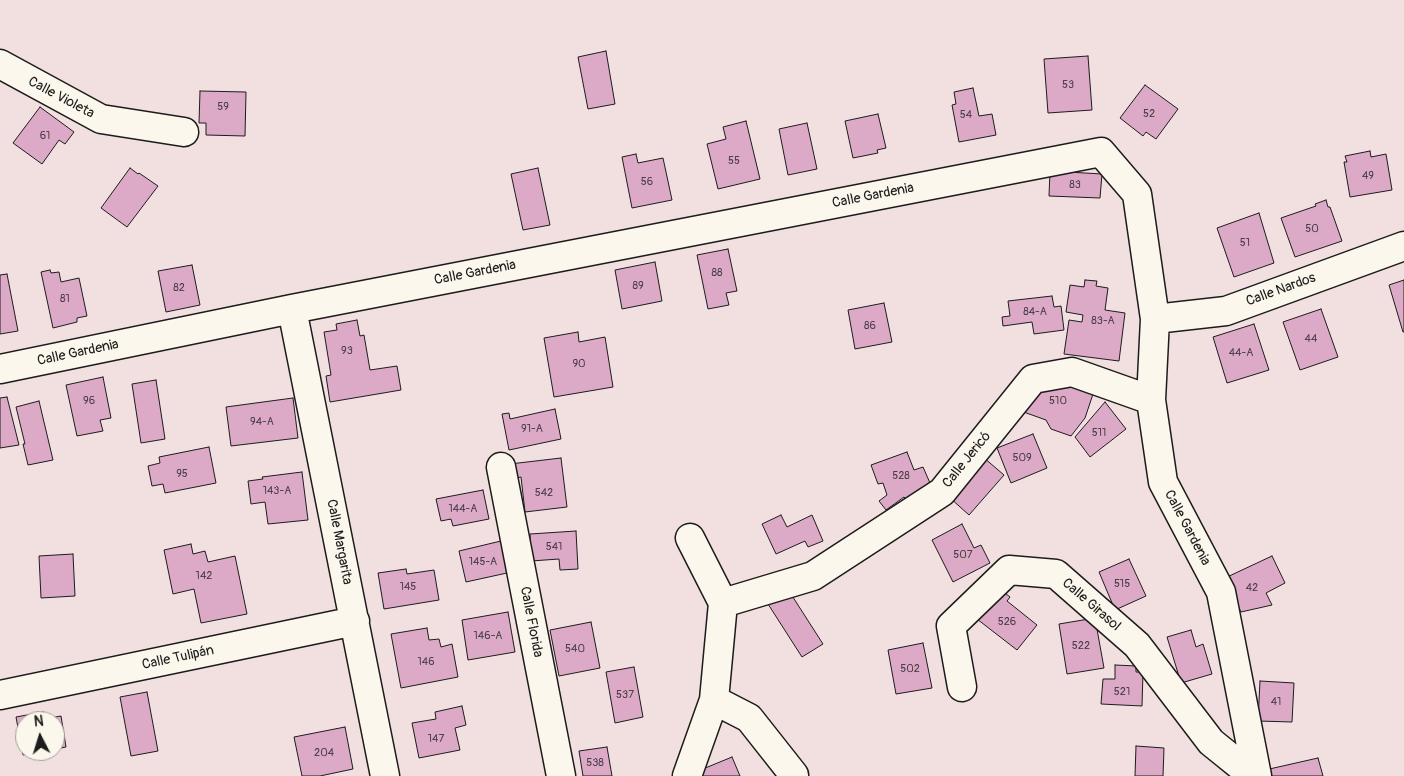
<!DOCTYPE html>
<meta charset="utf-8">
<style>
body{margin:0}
#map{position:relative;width:1404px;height:776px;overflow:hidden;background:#f2e0e1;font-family:Pangolin,sans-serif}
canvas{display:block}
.north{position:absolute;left:15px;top:711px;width:50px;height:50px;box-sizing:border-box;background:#fbf7ec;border:1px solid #a29f99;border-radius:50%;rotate:355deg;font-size:14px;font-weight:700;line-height:20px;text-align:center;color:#1c1c1c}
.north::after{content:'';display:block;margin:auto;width:18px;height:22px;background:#1c1c1c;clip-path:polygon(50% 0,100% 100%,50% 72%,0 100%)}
</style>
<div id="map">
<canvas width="1404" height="776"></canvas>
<div class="north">N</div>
</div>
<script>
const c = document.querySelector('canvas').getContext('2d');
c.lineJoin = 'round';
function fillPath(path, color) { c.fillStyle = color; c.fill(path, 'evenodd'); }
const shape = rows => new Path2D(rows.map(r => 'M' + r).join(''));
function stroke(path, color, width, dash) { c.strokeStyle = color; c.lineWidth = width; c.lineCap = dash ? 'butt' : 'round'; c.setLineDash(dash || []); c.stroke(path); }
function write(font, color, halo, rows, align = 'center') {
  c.font = font + ' Pangolin,sans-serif'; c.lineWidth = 4; c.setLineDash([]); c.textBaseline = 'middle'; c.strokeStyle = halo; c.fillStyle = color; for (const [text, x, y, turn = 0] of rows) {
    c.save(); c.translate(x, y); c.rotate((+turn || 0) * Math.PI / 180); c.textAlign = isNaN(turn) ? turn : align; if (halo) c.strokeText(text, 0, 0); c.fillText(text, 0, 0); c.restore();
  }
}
const building = shape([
 [606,51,615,104,588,109,578,57,606,51],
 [1088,56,1092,110,1048,113,1044,59,1088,56],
 [1145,85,1178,109,1156,139,1146,132,1143,136,1120,118,1145,85],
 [973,88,979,116,992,114,996,135,959,142,952,105,956,104,954,92,973,88],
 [200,91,246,92,245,136,206,135,206,123,199,123,200,91],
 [40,107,74,132,65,144,59,140,42,164,13,143,40,107],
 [878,114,886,148,877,150,878,153,853,158,845,121,878,114],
 [746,121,760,179,718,189,707,144,726,139,723,127,746,121],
 [807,123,817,169,788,175,779,129,807,123],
 [1370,151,1371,157,1386,154,1392,190,1350,197,1344,162,1347,162,1345,156,1370,151],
 [636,154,638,163,663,158,672,200,632,208,622,157,636,154],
 [130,168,138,174,139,173,158,186,127,227,101,208,130,168],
 [538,168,550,225,523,230,511,174,538,168],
 [1050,171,1102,174,1100,198,1049,196,1050,171],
 [1326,200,1328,207,1330,207,1342,241,1295,257,1281,218,1316,206,1315,204,1326,200],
 [1259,213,1274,263,1234,277,1217,228,1259,213],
 [728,249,737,291,726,293,729,305,708,309,697,255,728,249],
 [655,262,662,301,622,309,615,270,655,262],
 [192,265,200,305,166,312,158,271,192,265],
 [50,270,51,273,59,272,61,282,79,278,87,316,77,318,77,322,53,328,41,272,50,270],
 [7,274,18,331,0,334,0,275,7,274],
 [1085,280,1097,281,1096,286,1108,288,1105,310,1125,313,1119,361,1064,354,1069,320,1082,322,1083,315,1066,312,1070,285,1084,287,1085,280],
 [1404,280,1404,332,1403,332,1389,285,1404,280],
 [1052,296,1054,307,1061,306,1064,330,1034,334,1032,322,1003,326,1002,317,1010,316,1008,301,1052,296],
 [884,303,892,342,855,349,848,310,884,303],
 [1321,309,1338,357,1300,370,1283,322,1321,309],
 [357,320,360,336,364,335,370,370,397,366,401,390,330,402,326,376,331,375,324,332,337,330,336,324,357,320],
 [1254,324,1269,370,1227,383,1213,337,1254,324],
 [578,332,579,342,605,337,613,387,554,397,544,338,578,332],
 [103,377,111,418,100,420,103,431,77,436,66,385,103,377],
 [1053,378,1094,391,1085,418,1071,436,1051,429,1046,420,1018,410,1053,378],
 [156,380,165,439,141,443,132,384,156,380],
 [7,397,19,445,0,448,0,398,7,397],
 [293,398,298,438,231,446,226,407,293,398],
 [39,401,53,460,28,465,23,444,25,444,16,407,39,401],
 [1105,402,1126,429,1090,457,1075,437,1105,402],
 [555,409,561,439,509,450,502,414,509,413,510,419,555,409],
 [1033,434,1047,468,1011,483,997,448,1033,434],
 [209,447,216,483,165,493,163,484,152,486,148,466,160,463,159,457,209,447],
 [907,452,914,470,923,467,930,483,907,500,904,497,886,510,879,501,887,495,883,483,878,484,871,465,907,452],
 [983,457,1004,475,969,515,949,497,983,457],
 [561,458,567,507,525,512,521,477,511,479,510,464,561,458],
 [302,472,308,520,268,524,265,502,251,504,248,481,263,479,262,477,302,472],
 [483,490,489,519,453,526,451,519,441,521,436,499,483,490],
 [781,515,787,527,812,515,823,541,808,547,805,541,776,554,762,524,781,515],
 [962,524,974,548,981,545,990,563,953,582,932,540,962,524],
 [576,531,578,569,560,570,559,559,531,561,530,534,576,531],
 [501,541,507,573,466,582,459,551,501,541],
 [191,544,193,554,205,551,208,562,235,556,247,614,201,623,194,589,173,594,164,550,191,544],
 [73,554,75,596,41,598,39,556,73,554],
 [1272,556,1285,583,1266,593,1272,605,1241,612,1225,578,1272,556],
 [1129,559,1146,596,1115,610,1099,572,1129,559],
 [406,569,407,574,434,570,439,600,384,609,378,573,406,569],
 [1000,589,1010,597,1007,601,1037,625,1017,650,977,619,1000,589],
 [789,591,823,644,802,657,768,604,789,591],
 [508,612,515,652,468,660,462,620,508,612],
 [1095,618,1104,668,1067,674,1059,624,1095,618],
 [591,622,600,668,559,676,550,630,591,622],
 [427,628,429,640,439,639,441,647,452,644,458,677,401,688,391,634,427,628],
 [1191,630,1196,647,1203,644,1212,674,1181,683,1167,637,1191,630],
 [923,643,932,688,896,694,888,650,923,643],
 [1115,665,1136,666,1136,672,1143,672,1142,706,1101,704,1103,679,1115,679,1115,665],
 [634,667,643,717,615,723,606,672,634,667],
 [1260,681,1294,683,1292,722,1258,721,1260,681],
 [147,692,158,751,131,756,120,697,147,692],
 [462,706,466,725,455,728,460,750,419,758,412,723,436,719,435,712,462,706],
 [43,712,44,719,61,716,66,747,55,749,55,721,25,721,25,751,44,751,23,755,16,717,43,712],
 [345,727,353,769,320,776,302,776,294,737,345,727],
 [1136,746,1164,748,1163,776,1135,776,1136,746],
 [607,747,612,776,583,776,579,751,607,747],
 [732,757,740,776,700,776,698,771,732,757],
 [1318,758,1323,776,1267,776,1265,770,1318,758]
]);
fillPath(building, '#dca9c6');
stroke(building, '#1c1c1c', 1);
const minor = shape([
 [0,64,101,119,184,132],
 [292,309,385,776],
 [1155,319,1226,311,1404,246],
 [0,369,292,309,1101,152,1137,194,1155,319,1151,400,1163,482,1221,592,1257,776],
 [501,467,561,776],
 [723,603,813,576,942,492,1033,379,1072,372,1151,400],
 [962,687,951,626,1009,570,1056,574,1137,645,1211,742,1253,776],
 [0,695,355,621],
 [714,700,749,718,794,775],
 [687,776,714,700,723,603,690,538]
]);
stroke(minor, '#1c1c1c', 31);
stroke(minor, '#fbf7ec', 28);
write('11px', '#4c3f46', null, [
 ["53",1068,85],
 ["59",223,107],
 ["52",1149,114],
 ["54",966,115],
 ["61",45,136],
 ["55",734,161],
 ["49",1368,176],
 ["56",647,182],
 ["83",1075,185],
 ["50",1312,229],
 ["51",1245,243],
 ["88",717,273],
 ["89",638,286],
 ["82",179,288],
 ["81",65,299],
 ["84-A",1035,312],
 ["83-A",1103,321],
 ["86",870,326],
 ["44",1311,339],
 ["93",347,351],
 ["44-A",1241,353],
 ["90",579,364],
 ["96",89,401],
 ["510",1058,401],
 ["94-A",262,422],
 ["91-A",532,429],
 ["511",1099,433],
 ["509",1022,458],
 ["95",182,474],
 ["528",901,476],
 ["143-A",277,491],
 ["542",544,493],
 ["144-A",463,509],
 ["541",554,547],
 ["507",963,555],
 ["145-A",483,562],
 ["142",204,576],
 ["515",1122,584],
 ["145",408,587],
 ["42",1252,588],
 ["526",1007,622],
 ["146-A",488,636],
 ["522",1081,646],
 ["540",575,649],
 ["146",426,662],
 ["502",910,669],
 ["521",1122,692],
 ["537",625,695],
 ["41",1276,702],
 ["147",436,739],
 ["204",324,753],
 ["538",595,763]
]);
write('14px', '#1c1c1c', '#fbf7ec', [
 ["Calle Violeta",61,98,28],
 ["Calle Gardenia",873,196,-11],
 ["Calle Gardenia",475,273,-11],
 ["Calle Nardos",1281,290,-20],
 ["Calle Gardenia",78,353,-12],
 ["Calle Jericó",967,460,-51],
 ["Calle Gardenia",1187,528,62],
 ["Calle Margarita",339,542,79],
 ["Calle Girasol",1091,605,41],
 ["Calle Florida",531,622,79],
 ["Calle Tulipán",178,658,-12]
]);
</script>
